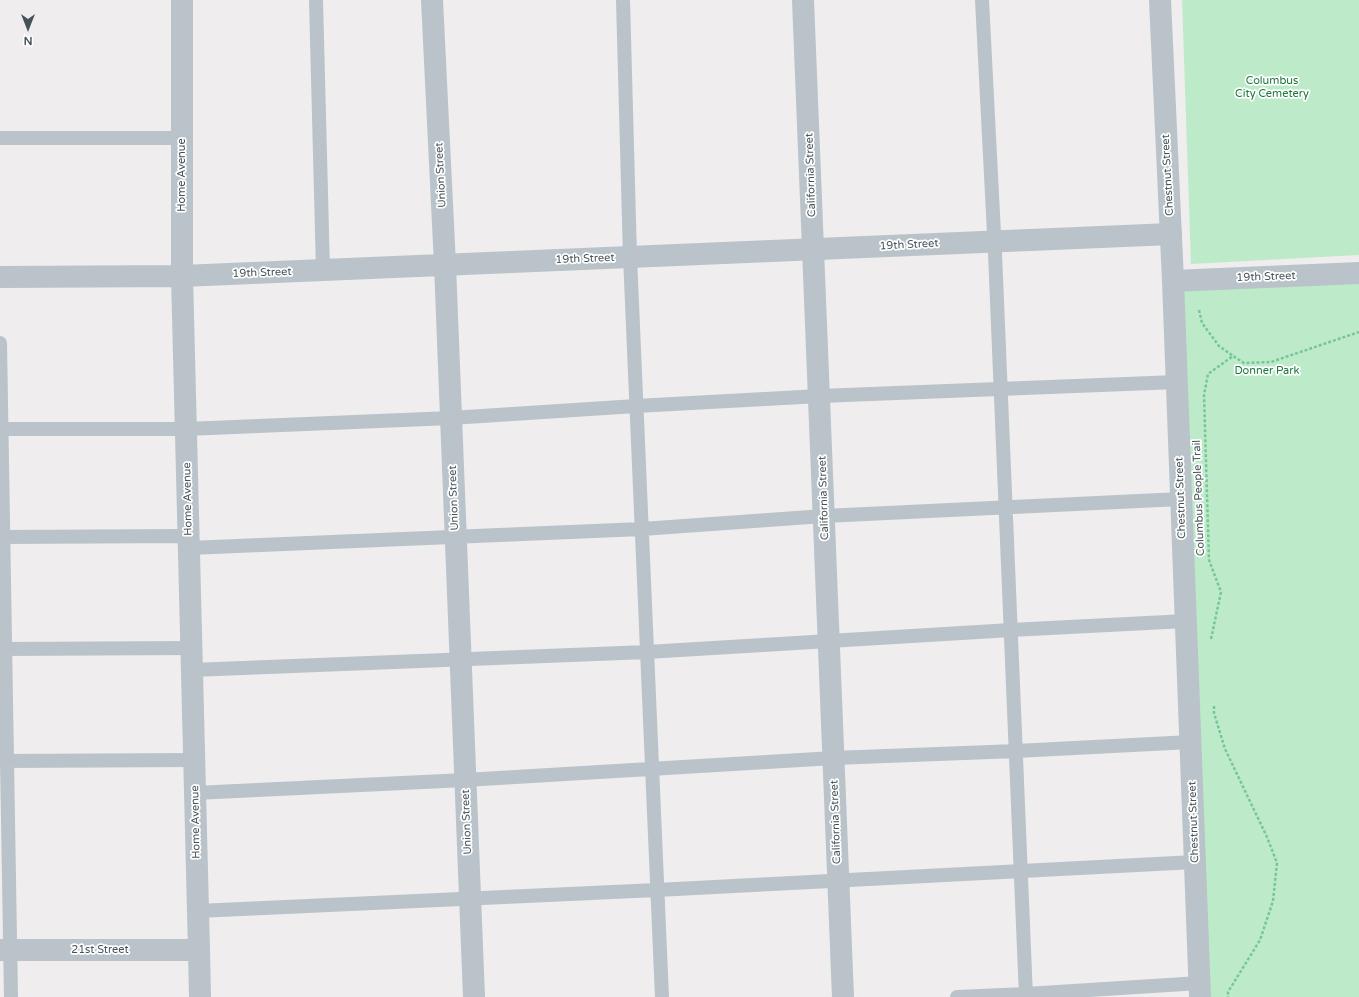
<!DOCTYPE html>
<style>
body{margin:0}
#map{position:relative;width:1359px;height:997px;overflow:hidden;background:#efeded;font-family:"Varela Round",sans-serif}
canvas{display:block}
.north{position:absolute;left:8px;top:8px;width:40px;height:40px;-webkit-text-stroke:3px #fff;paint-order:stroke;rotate:180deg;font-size:11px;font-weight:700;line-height:16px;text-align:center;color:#465259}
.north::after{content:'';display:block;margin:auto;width:14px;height:18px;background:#465259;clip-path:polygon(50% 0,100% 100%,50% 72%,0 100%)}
</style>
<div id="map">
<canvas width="1359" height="997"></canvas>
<div class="north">N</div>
</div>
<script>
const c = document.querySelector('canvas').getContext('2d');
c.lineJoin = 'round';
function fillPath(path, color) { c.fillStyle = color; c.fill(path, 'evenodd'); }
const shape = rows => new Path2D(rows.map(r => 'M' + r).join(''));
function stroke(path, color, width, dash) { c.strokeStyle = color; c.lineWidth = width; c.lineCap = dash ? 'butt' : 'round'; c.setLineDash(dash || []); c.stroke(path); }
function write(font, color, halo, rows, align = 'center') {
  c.font = font + ' "Varela Round",sans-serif'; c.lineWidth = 3.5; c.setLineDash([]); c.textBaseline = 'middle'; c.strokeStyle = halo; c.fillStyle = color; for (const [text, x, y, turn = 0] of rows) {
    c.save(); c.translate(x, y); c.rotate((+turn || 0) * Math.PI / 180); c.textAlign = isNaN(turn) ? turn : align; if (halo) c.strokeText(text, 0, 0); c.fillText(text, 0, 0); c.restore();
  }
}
fillPath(shape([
 [1182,0,1359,0,1359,255,1191,264],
 [1359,273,1359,997,1200,997,1173,281]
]), '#bdebc9');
stroke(shape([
 [1199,310,1202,323,1219,346,1233,356],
 [1211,639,1221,592,1209,560,1204,395,1208,374,1233,356,1244,363,1271,362,1359,332],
 [1214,706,1214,713,1225,749,1267,837,1277,863,1273,901,1260,940,1228,992,1228,997]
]), '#77c796', 2.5, [3, 2]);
stroke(shape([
 [316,0,323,270],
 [623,0,630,257,662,997],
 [982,0,995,253,1026,997],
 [0,138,182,138],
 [0,343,11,997],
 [0,429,186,429,451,418,636,406,820,396,1177,382],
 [0,537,189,536],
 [189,548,642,529,824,516,1181,499],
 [0,649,192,648],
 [192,670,647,652,1011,630,1186,621],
 [0,761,195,760],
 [195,793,465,780,834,758,1016,751,1191,742],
 [198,911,657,890,1195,862],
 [957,997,1026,994,1200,983]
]), '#b9c3c9', 14);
stroke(shape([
 [182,0,182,276,199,950,200,997],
 [432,0,445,265,474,997],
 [0,277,182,276,1171,234],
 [1173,281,1359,273],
 [0,950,199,950]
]), '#b9c3c9', 22);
stroke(shape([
 [803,0,843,997],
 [1160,0,1173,281,1200,997]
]), '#b9c3c9', 22);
write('11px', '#1c753e', '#fff', [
 ["Columbus",1272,81],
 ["City Cemetery",1272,94],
 ["Donner Park",1267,371]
]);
write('11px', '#465259', '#fff', [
 ["Home Avenue",182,175,-90],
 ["Union Street",441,175,-93],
 ["California Street",811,175,-92],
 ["Chestnut Street",1168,175,-93],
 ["19th Street",909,245,-3],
 ["19th Street",585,259,-2],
 ["19th Street",262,273,-2],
 ["19th Street",1266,277,-2],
 ["Union Street",454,498,-92],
 ["California Street",824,498,-92],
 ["Chestnut Street",1181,498,-92],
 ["Columbus People Trail",1199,498,-92],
 ["Home Avenue",188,499,-91],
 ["Home Avenue",196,822,-91],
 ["Union Street",467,822,-92],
 ["California Street",836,822,-92],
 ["Chestnut Street",1194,822,-92],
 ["21st Street",100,950]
]);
</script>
